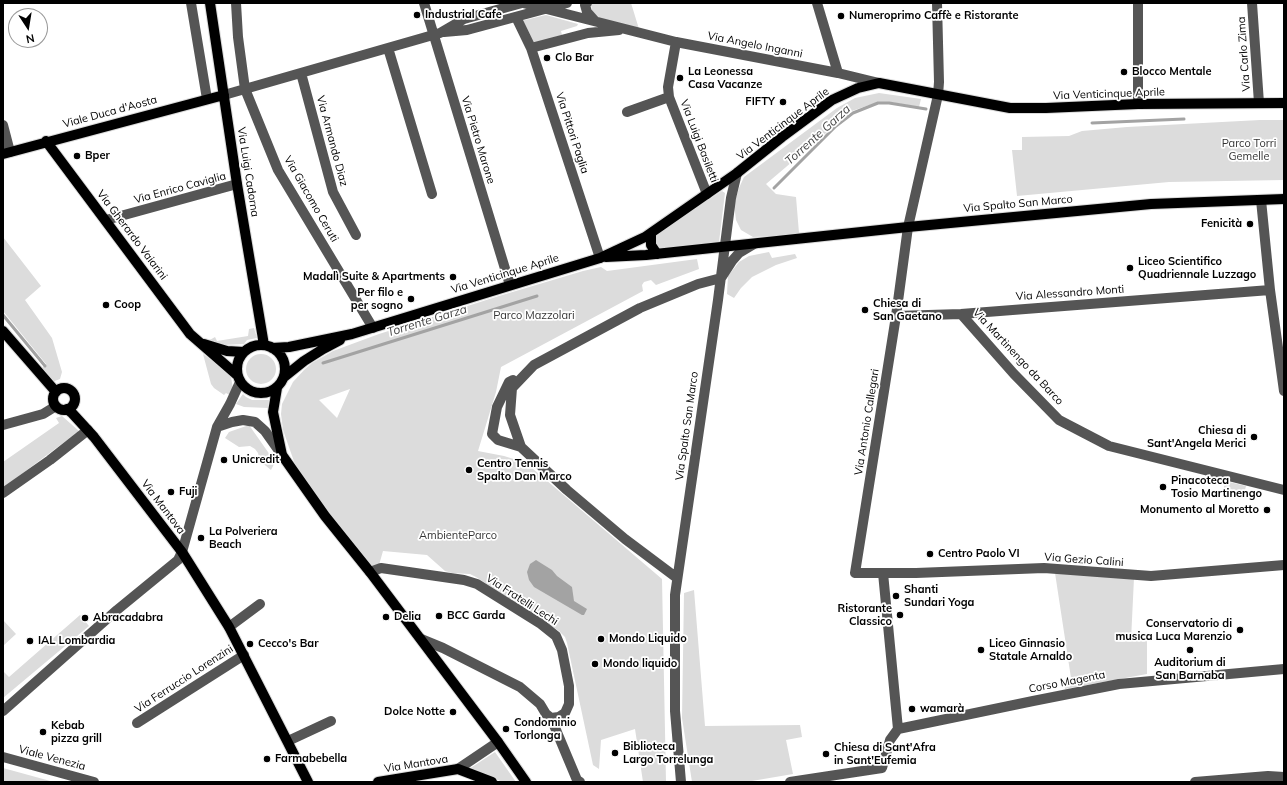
<!DOCTYPE html>
<meta charset="utf-8">
<style>
body{margin:0}
#map{position:relative;width:1287px;height:785px;overflow:hidden;background:#fff;font-family:Mulish,sans-serif}
canvas{display:block}
.frame{position:absolute;inset:0;border:4px solid #000;pointer-events:none}
.north{position:absolute;left:8px;top:8px;width:40px;height:40px;box-sizing:border-box;background:#fff;border:1px solid #999;border-radius:50%;rotate:168deg;font-size:11px;font-weight:700;line-height:16px;text-align:center;color:#000}
.north::after{content:'';display:block;margin:auto;width:14px;height:18px;background:#000;clip-path:polygon(50% 0,100% 100%,50% 72%,0 100%)}
</style>
<div id="map">
<canvas width="1287" height="785"></canvas>
<div class="frame"></div>
<div class="north">N</div>
</div>
<script>
const c = document.querySelector('canvas').getContext('2d');
c.lineJoin = 'round';
function fillPath(path, color) { c.fillStyle = color; c.fill(path, 'evenodd'); }
const shape = rows => new Path2D(rows.map(r => 'M' + r).join(''));
function stroke(path, color, width, dash) { c.strokeStyle = color; c.lineWidth = width; c.lineCap = dash ? 'butt' : 'round'; c.setLineDash(dash || []); c.stroke(path); }
function write(font, color, halo, rows, align = 'center') {
  c.font = font + ' Mulish,sans-serif'; c.lineWidth = 3.5; c.setLineDash([]); c.textBaseline = 'middle'; c.strokeStyle = halo; c.fillStyle = color; for (const [text, x, y, turn = 0] of rows) {
    c.save(); c.translate(x, y); c.rotate((+turn || 0) * Math.PI / 180); c.textAlign = isNaN(turn) ? turn : align; if (halo) c.strokeText(text, 0, 0); c.fillText(text, 0, 0); c.restore();
  }
}
fillPath(shape([
 [593,3,631,3,639,29,596,18,593,14,591,5],
 [546,15,578,24,577,26,561,31,562,35,532,44,521,21],
 [879,93,921,99,919,107,890,102,878,102,852,111,766,184,776,194,796,197,799,233,774,236,753,237,741,230,736,220,734,204,739,188,744,177,837,108,855,98],
 [1260,120,1284,120,1284,180,1169,182,1017,196,1012,150,1022,150,1022,137,1069,136,1082,131,1127,127],
 [722,191,725,193,719,242,660,249,655,241,657,233],
 [3,237,41,286,25,300,52,338,62,372,60,379,52,382,41,369,46,364,3,311],
 [769,252,772,258,795,254,797,258,776,265,752,277,741,288,734,298,727,294,728,276,739,262,749,256],
 [697,259,699,269,656,285,651,280,644,282,642,285,643,291,501,367,496,392,478,451,504,456,520,461,532,468,662,579,666,782,643,782,635,729,601,740,599,769,593,765,567,643,565,637,559,631,476,577,470,574,452,573,445,571,427,555,383,551,379,565,371,568,327,513,297,470,283,430,281,414,282,404,293,382,304,370,312,363,333,351,379,334,499,296,583,271,601,267,607,271],
 [350,389,337,418,319,400],
 [254,328,257,338,247,340,244,344,223,345,208,341,215,337,217,341,248,336,249,329],
 [203,354,228,372,231,377,233,389,231,396,226,393,224,395,214,388,211,384],
 '246 369a15 15 0 1 1 30 0a15 15 0 1 1-30 0Z',
 [243,394,246,397,252,400,269,400,268,408,244,407,236,404],
 [62,416,79,431,3,488,3,462,59,423,56,418],
 [249,425,275,462,271,470,260,461,258,453,255,449,250,446,239,447,225,438,229,432],
 [1225,481,1246,486,1245,490,1223,493],
 [1055,573,1134,578,1131,640,1147,641,1147,674,1065,689,1064,680,1071,678],
 [694,590,705,726,800,725,802,737,786,740,793,774,746,782,692,782,682,718,684,593],
 [80,615,89,626,3,698,3,671,9,677],
 [3,620,16,634,3,646],
 [495,752,516,782,502,782,488,775,469,769],
 [3,768,54,782,3,782]
]), '#dcdcdc');
fillPath(shape([
 [536,560,552,570,557,576,572,587,574,601,587,609,584,615,582,615,534,587,529,580,527,572,530,564]
]), '#a3a3a3');
stroke(shape([
 [1092,123,1184,119],
 [774,188,836,126,853,113,878,103,889,103,926,109],
 [3,315,45,366],
 [323,363,537,296]
]), '#a3a3a3', 3);
const major = shape([
 [210,3,237,184,264,345],
 [46,141,190,334,237,375],
 [3,154,224,95],
 [651,233,651,245,657,254],
 [606,257,646,255,908,227,1151,204,1284,199],
 [3,331,56,392],
 [204,344,227,351,244,352],
 '237 369a24 24 0 1 1 48 0a24 24 0 1 1-48 0Z',
 [272,348,289,347,352,334,600,258,645,237,737,173,782,137,832,100,858,88,879,83,1010,108,1046,108,1138,104,1284,103],
 [284,377,304,361,323,349,340,340],
 [277,388,273,412,282,455,325,516,370,572,498,742,526,782],
 '53 399a11 11 0 1 1 22 0a11 11 0 1 1-22 0Z',
 [67,409,72,413,94,437,182,552,229,627,308,782],
 [378,782,458,769,492,782]
]);
stroke(major, '#dbdbdb', 12);
stroke(shape([
 [191,3,207,99],
 [236,3,238,37,245,89,278,170,373,328],
 [424,3,510,285],
 [523,3,676,42,838,73,879,83],
 [587,3,585,5,587,12,595,21],
 [817,3,838,73],
 [937,3,939,82,938,95,908,227,896,316,855,573,916,573,1044,568,1151,576,1284,565],
 [1138,3,1138,104],
 [1252,3,1259,103],
 [516,17,531,48,600,258],
 [444,32,467,30,567,3],
 [676,42,668,87,669,97,707,194],
 [388,48,432,194],
 [531,48,588,33,619,30],
 [301,73,333,192,356,235],
 [224,95,433,35,440,33,464,19,522,3],
 [627,112,669,97],
 [3,125,10,152],
 [1261,200,1270,290,1284,391],
 [106,220,237,184],
 [961,314,1014,374,1059,420,1109,446,1284,490],
 [896,316,961,314,1270,290],
 [513,380,509,382,497,407,492,434,498,440,521,447],
 [3,425,43,414,56,406],
 [217,427,232,422,243,420,255,422,265,431,282,455],
 [3,493,50,460,88,430],
 [370,572,381,568,464,580,477,584,541,624,556,636,562,650,569,686,569,704,565,713,559,717,551,718,546,714,540,704,520,687,443,648,421,639],
 [883,573,898,729],
 [677,578,625,539,567,490,521,447,510,415,512,388,534,365,640,308,698,284,721,278,732,261,739,253,754,244],
 [229,627,260,604],
 [3,711,117,610,178,560,182,552,217,427,230,404,240,382],
 [551,718,577,780,580,782],
 [137,723,244,655],
 [288,741,331,721],
 [3,757,94,782],
 [458,769,498,742],
 [681,782,675,711,675,595,718,300,731,198,737,173],
 [790,782,882,768,890,740,898,729,1033,701,1119,684,1284,669],
 [1195,782,1268,776,1284,777]
]), '#555', 10);
stroke(major, '#000', 10);
for (const [x, y, r, color] of [
 [417,15,4,"#000"],
 [841,16,4,"#000"],
 [547,58,4,"#000"],
 [1124,72,4,"#000"],
 [680,78,4,"#000"],
 [783,102,4,"#000"],
 [77,156,4,"#000"],
 [1250,224,4,"#000"],
 [1130,268,4,"#000"],
 [453,277,4,"#000"],
 [411,299,4,"#000"],
 [106,305,4,"#000"],
 [865,310,4,"#000"],
 [1254,437,4,"#000"],
 [224,460,4,"#000"],
 [469,470,4,"#000"],
 [1163,487,4,"#000"],
 [171,492,4,"#000"],
 [1267,510,4,"#000"],
 [201,538,4,"#000"],
 [930,554,4,"#000"],
 [896,596,4,"#000"],
 [900,615,4,"#000"],
 [439,616,4,"#000"],
 [386,617,4,"#000"],
 [85,618,4,"#000"],
 [1240,630,4,"#000"],
 [601,639,4,"#000"],
 [30,641,4,"#000"],
 [250,644,4,"#000"],
 [981,650,4,"#000"],
 [1190,650,4,"#000"],
 [595,664,4,"#000"],
 [912,709,4,"#000"],
 [453,712,4,"#000"],
 [506,729,4,"#000"],
 [43,732,4,"#000"],
 [615,753,4,"#000"],
 [826,754,4,"#000"],
 [267,759,4,"#000"]
]) { const dot = new Path2D(); dot.arc(x, y, r, 0, 2 * Math.PI); c.fillStyle = color; c.fill(dot); stroke(dot, '#fff', 1.5); }
write('bold 11px', '#000', '#fff', [
 ["Industrial Cafe",425,15],
 ["Numeroprimo Caffè e Ristorante",849,16],
 ["Clo Bar",555,58],
 ["La Leonessa",688,72],
 ["Casa Vacanze",688,85],
 ["Blocco Mentale",1132,72],
 ["FIFTY",775,102,"right"],
 ["Bper",85,156],
 ["Fenicità",1242,224,"right"],
 ["Liceo Scientifico",1138,262],
 ["Quadriennale Luzzago",1138,275],
 ["Madalì Suite & Apartments",445,277,"right"],
 ["Per filo e",403,293,"right"],
 ["per sogno",403,306,"right"],
 ["Chiesa di",873,304],
 ["San Gaetano",873,317],
 ["Coop",114,305],
 ["Chiesa di",1246,431,"right"],
 ["Sant'Angela Merici",1246,444,"right"],
 ["Unicredit",232,460],
 ["Centro Tennis",477,464],
 ["Spalto Dan Marco",477,477],
 ["Pinacoteca",1171,481],
 ["Tosio Martinengo",1171,494],
 ["Fuji",179,492],
 ["Monumento al Moretto",1259,510,"right"],
 ["La Polveriera",209,532],
 ["Beach",209,545],
 ["Centro Paolo VI",938,554],
 ["Shanti",904,590],
 ["Sundari Yoga",904,603],
 ["Ristorante",892,609,"right"],
 ["Classico",892,622,"right"],
 ["BCC Garda",447,616],
 ["Delia",394,617],
 ["Abracadabra",93,618],
 ["Conservatorio di",1232,624,"right"],
 ["musica Luca Marenzio",1232,637,"right"],
 ["Mondo Liquido",609,639],
 ["IAL Lombardia",38,641],
 ["Cecco's Bar",258,644],
 ["Liceo Ginnasio",989,644],
 ["Statale Arnaldo",989,657],
 ["Auditorium di",1190,663,"center"],
 ["San Barnaba",1190,676,"center"],
 ["Mondo liquido",603,664],
 ["wamarà",920,709],
 ["Dolce Notte",445,712,"right"],
 ["Condominio",514,723],
 ["Torlonga",514,736],
 ["Kebab",51,726],
 ["pizza grill",51,739],
 ["Biblioteca",623,747],
 ["Largo Torrelunga",623,760],
 ["Chiesa di Sant'Afra",834,748],
 ["in Sant'Eufemia",834,761],
 ["Farmabebella",275,759]
], 'left');
write('11px', '#000', '#fff', [
 ["Via Angelo Inganni",755,45,11],
 ["Via Carlo Zima",1244,54,-94],
 ["Via Venticinque Aprile",1109,94,-2],
 ["Viale Duca d'Aosta",110,112,-15],
 ["Via Venticinque Aprile",783,124,-37],
 ["Via Pittori Paglia",572,133,72],
 ["Via Pietro Marone",478,140,73],
 ["Via Armando Diaz",332,141,75],
 ["Via Luigi Basiletti",699,141,69],
 ["Via Luigi Cadorna",248,172,81],
 ["Via Enrico Caviglia",180,188,-15],
 ["Via Giacomo Ceruti",311,199,60],
 ["Via Spalto San Marco",1018,204,-5],
 ["Via Gherardo Vaiarini",132,235,53],
 ["Via Venticinque Aprile",505,274,-17],
 ["Via Alessandro Monti",1070,293,-4],
 ["Via Martinengo da Barco",1018,357,47],
 ["Via Antonio Callegari",867,422,-81],
 ["Via Spalto San Marco",687,426,-82],
 ["Via Mantova",163,507,53],
 ["Via Gezio Calini",1084,560,4],
 ["Via Fratelli Lechi",522,600,33],
 ["Via Ferruccio Lorenzini",184,679,-33],
 ["Corso Magenta",1067,682,-11],
 ["Viale Venezia",52,758,15],
 ["Via Mantova",416,764,-9]
]);
write('11px', '#333', '#fff', [
 ["Parco Torri",1249,144],
 ["Gemelle",1249,157],
 ["Parco Mazzolari",534,316],
 ["AmbienteParco",458,536]
]);
write('italic 12px', '#444', '#fff', [
 ["Torrente Garza",818,135,-42],
 ["Torrente Garza",427,321,-17]
]);
</script>
